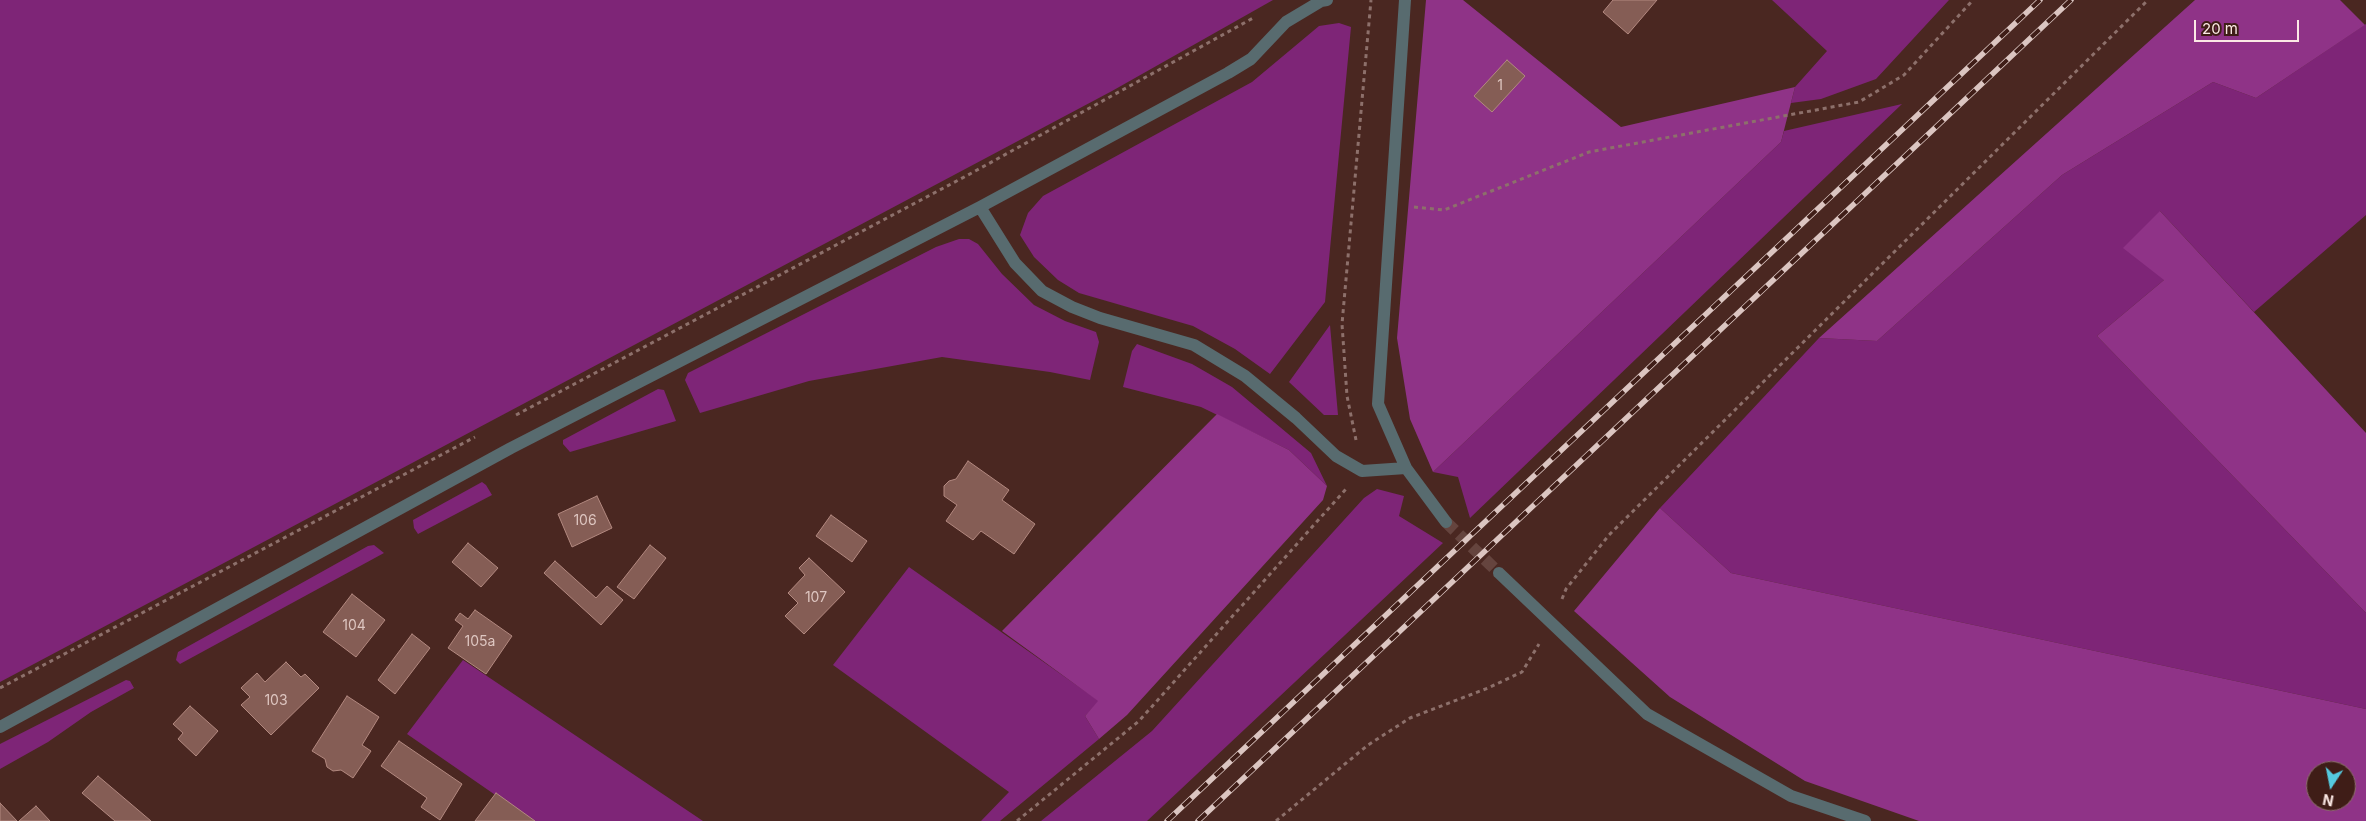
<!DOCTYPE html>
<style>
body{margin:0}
#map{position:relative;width:2366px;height:821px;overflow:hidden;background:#4a2721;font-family:Inter,sans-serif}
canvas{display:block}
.north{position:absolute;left:2306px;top:761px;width:50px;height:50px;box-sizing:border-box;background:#3f1d17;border:1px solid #8b6f69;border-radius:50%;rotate:191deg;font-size:14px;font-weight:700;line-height:20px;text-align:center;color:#fce9e5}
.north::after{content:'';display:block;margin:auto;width:18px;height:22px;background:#55cadf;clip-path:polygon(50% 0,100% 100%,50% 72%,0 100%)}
.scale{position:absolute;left:2194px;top:20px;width:105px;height:22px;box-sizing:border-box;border:2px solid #fce9e5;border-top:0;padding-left:6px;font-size:15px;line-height:18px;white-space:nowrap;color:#fce9e5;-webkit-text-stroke:4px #3f1d17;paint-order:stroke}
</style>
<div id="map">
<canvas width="2366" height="821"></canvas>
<div class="north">N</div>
<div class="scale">20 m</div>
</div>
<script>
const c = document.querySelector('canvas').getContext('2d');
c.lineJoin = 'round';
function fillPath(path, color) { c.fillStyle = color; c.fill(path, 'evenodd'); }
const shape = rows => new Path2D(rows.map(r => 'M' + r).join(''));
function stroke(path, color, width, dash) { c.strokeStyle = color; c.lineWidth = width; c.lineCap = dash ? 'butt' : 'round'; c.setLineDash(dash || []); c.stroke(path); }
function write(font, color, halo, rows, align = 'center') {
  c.font = font + ' Inter,sans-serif'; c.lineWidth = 4; c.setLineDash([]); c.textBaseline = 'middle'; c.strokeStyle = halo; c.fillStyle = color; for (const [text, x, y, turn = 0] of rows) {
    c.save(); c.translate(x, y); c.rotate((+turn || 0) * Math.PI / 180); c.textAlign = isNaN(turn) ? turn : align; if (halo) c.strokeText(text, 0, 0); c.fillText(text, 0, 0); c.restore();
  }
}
fillPath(shape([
 [0,0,1273,0,1112,91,0,682],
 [1772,0,1949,0,1876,79,1821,99,1791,103,1795,87,1827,51],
 [1339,23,1351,27,1325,302,1270,374,1235,349,1193,326,1079,293,1058,280,1034,257,1020,235,1028,213,1043,196,1252,82,1319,26],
 [2366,24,2366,215,2254,312,2160,211,2164,280,2097,336,2366,613,2366,709,1731,573,1660,508,1819,338,1877,341,2062,175,2213,82,2256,98],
 [1902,104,1470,518,1458,477,1433,472,1781,142,1784,131],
 [959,239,969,239,978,244,1002,274,1034,305,1065,321,1096,332,1099,342,1090,380,1050,372,942,357,809,381,700,413,685,380,688,373,936,247],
 [1330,325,1338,415,1324,415,1289,382],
 [1137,344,1192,364,1232,387,1311,453,1327,486,1289,450,1201,407,1123,387,1132,351],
 [658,389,664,390,676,421,570,452,563,444,563,440],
 [482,482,486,485,492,495,418,534,414,528,413,520],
 [1377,489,1404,496,1399,516,1443,543,1147,821,1041,821,1152,731,1364,498],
 [374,545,384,553,180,664,176,660,178,652,368,546],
 [909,567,1099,701,1085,716,1099,739,1000,821,981,821,1009,792,833,665],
 [463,660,703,821,533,821,407,734],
 [126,680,130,681,134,688,91,712,48,742,0,769,0,744]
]), '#7e2577');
fillPath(shape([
 [1426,0,1463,0,1621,127,1795,87,1781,142,1433,472,1410,419,1397,338],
 [2195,0,2340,0,2365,25,2256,98,2213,82,2062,175,1877,341,1819,338],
 [2160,211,2366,433,2366,613,2097,336,2164,280,2123,248],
 [1217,414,1289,450,1327,486,1323,500,1127,715,1099,739,1085,716,1098,701,1002,631],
 [1660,508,1731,573,2366,709,2366,821,1919,821,1805,781,1670,697,1574,611],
 [2316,771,2346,771,2346,801,2316,801]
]), '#8f3387');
const building = shape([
 [1613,0,1657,0,1628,34,1603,12,1613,0],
 [1507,60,1525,76,1492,112,1474,96,1507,60],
 [968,461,1009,490,1002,500,1035,524,1014,554,981,531,973,540,946,521,957,505,944,496,944,486,949,481,956,479,968,461],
 [597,496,612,528,572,547,558,514,597,496],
 [831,515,867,541,852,562,816,536,831,515],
 [468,543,498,568,481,587,452,562,468,543],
 [650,545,666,558,634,599,617,587,650,545],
 [809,558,845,592,804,634,785,616,798,603,788,593,805,575,799,568,809,558],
 [555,561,596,598,607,586,623,600,601,625,544,573,555,561],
 [352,594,385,620,356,657,323,632,352,594],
 [475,610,512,636,486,674,448,648,463,626,455,620,460,613,468,619,475,610],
 [412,634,430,648,395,694,378,680,412,634],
 [286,662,301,677,305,674,319,688,271,735,241,705,250,697,241,688,257,673,265,682,286,662],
 [347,696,379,717,362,745,371,751,353,778,341,770,333,771,327,767,325,759,312,751,347,696],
 [190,706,218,731,196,756,178,739,183,733,173,724,190,706],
 [399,741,462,784,440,820,421,807,427,798,381,766,399,741],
 [98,776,151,821,115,821,82,793,98,776],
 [496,793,535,821,475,821,496,793],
 [0,803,17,821,0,821,0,803],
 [36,806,50,821,19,821,36,806]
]);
fillPath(building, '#855d55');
stroke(building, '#b38980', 1);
stroke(shape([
 [1446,522,1499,573]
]), '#65443e', 12, [12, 6]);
stroke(shape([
 [1414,207,1444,210,1589,152,1859,102,1904,75,1973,0],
 [516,415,968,175,1255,17],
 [1356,440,1347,396,1342,324,1371,0],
 [1562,599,1566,589,1609,535,2148,0],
 [0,688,475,437],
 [1017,821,1139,721,1346,489],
 [1276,821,1368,745,1410,718,1488,688,1522,672,1539,644]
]), '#8d706b', 3, [4, 4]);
stroke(shape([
 [1405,0,1378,404,1406,468],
 [980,207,1015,263,1042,291,1072,307,1100,318,1194,345,1245,376,1296,418,1336,456,1362,471,1406,468,1446,522],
 [1499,573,1647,714,1791,796,1865,821],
 [0,727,511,448,980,207,1228,73,1251,59,1286,22,1321,1,1327,0]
]), '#586b6f', 12);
const rail = shape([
 [1167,821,2040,0],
 [1198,821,2071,0]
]);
stroke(rail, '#dbc5c1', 5.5);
stroke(rail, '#3f1d17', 4, [11]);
write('14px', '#dec6c1', null, [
 ["1",1500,86],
 ["106",585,521],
 ["107",816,598],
 ["104",354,626],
 ["105a",480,642],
 ["103",276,701]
]);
</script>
